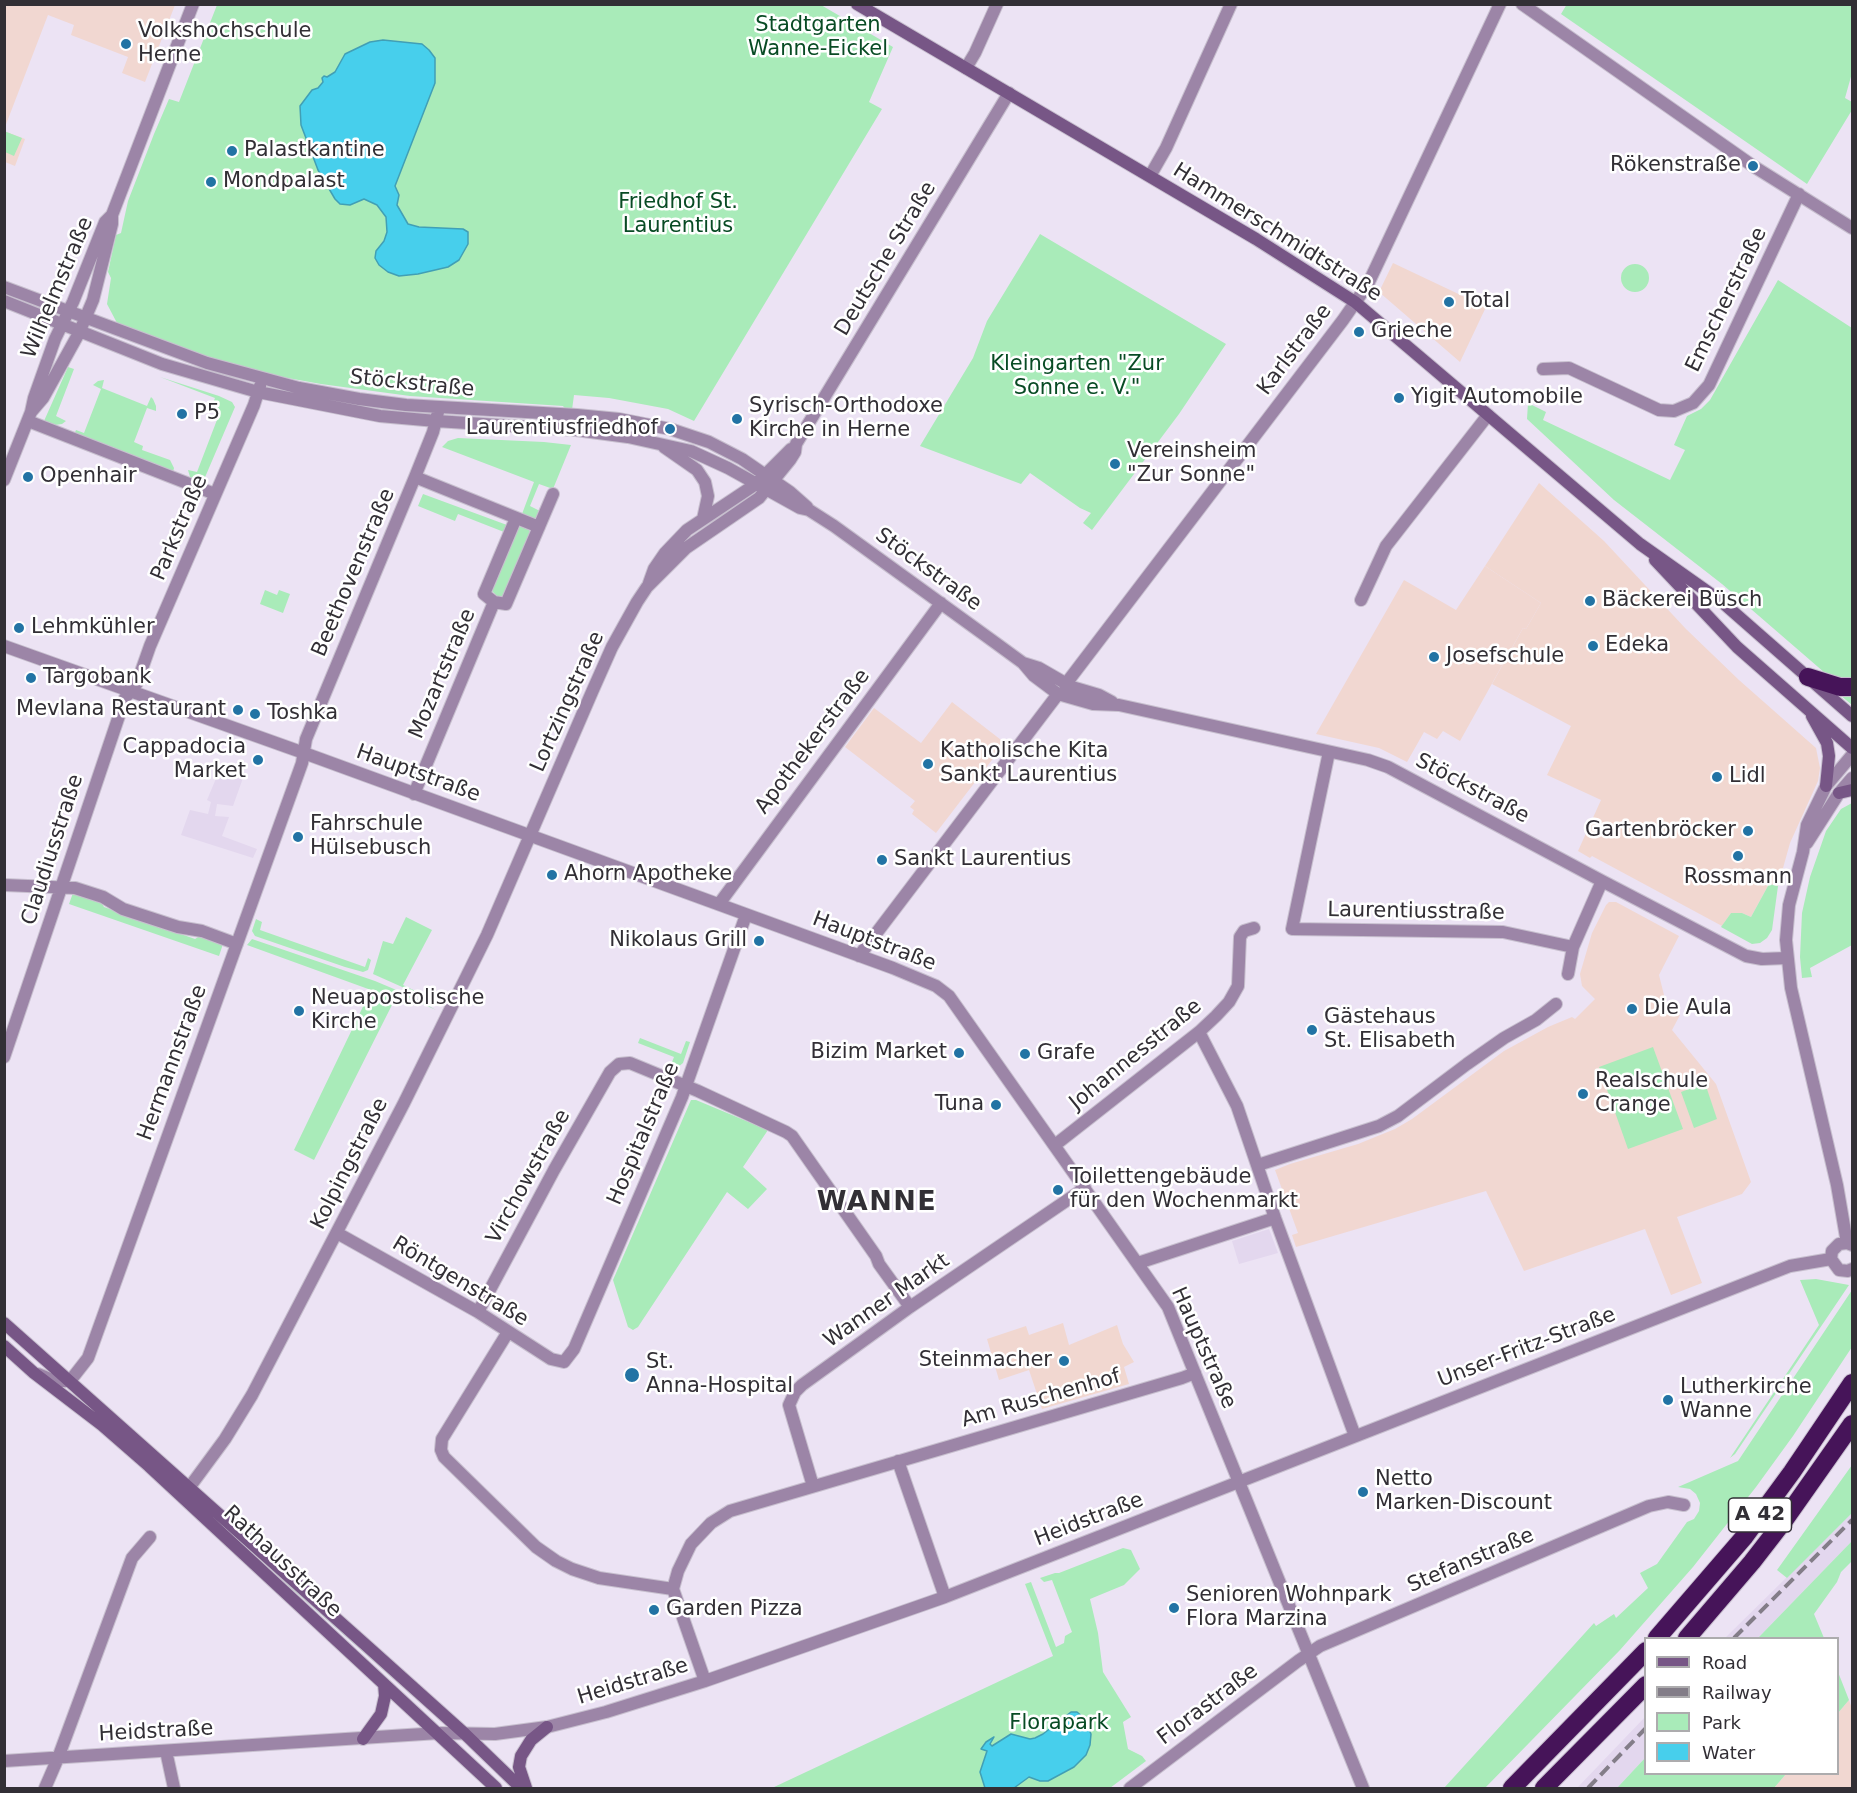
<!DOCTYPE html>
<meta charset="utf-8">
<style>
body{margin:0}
#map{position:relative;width:1857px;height:1793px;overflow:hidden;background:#ece3f4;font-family:"DejaVu Sans",sans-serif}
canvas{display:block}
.frame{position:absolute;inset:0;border:6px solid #322f35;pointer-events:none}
.legend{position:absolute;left:1644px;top:1637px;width:195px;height:138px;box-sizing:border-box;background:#fff;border:2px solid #adacae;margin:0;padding:8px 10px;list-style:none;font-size:18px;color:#322f35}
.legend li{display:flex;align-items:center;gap:12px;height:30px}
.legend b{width:30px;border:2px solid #adacae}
</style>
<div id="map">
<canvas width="1857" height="1793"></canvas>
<div class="frame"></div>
<ul class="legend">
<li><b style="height:8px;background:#775686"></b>Road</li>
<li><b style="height:8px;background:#837d88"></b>Railway</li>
<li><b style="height:16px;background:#a9ebb9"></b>Park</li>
<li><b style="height:16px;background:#47cfec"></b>Water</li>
</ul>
</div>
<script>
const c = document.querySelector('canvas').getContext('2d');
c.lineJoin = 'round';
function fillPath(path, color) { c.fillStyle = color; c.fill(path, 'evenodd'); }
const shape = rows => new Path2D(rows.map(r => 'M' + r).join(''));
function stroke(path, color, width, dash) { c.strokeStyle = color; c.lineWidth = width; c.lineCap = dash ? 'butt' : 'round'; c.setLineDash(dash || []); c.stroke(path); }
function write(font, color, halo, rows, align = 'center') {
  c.font = font + ' "DejaVu Sans",sans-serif'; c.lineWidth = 5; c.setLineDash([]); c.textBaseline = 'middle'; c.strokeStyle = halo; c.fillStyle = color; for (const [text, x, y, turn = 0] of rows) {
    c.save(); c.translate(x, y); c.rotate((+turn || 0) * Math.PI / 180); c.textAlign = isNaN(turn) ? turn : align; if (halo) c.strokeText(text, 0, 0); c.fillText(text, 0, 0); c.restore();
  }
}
fillPath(shape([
 [1393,263,1486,307,1460,362,1379,292],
 [1539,483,1604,541,1686,629,1739,680,1816,748,1820,768,1818,781,1790,843,1778,886,1769,884,1751,917,1742,913,1731,913,1722,926,1592,856,1590,858,1578,851,1601,800,1547,775,1571,726,1492,684,1523,628,1526,629,1541,603,1485,566],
 [1063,1323,1069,1345,1117,1325,1123,1344,1134,1362,1124,1367,1129,1384,1042,1409,1029,1370,999,1380,987,1339,1026,1326,1029,1335]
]), '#f1d7d0');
fillPath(shape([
 [220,769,243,778,233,806,217,804,215,816,229,817,222,836,257,849,253,858,181,835,190,810,208,814,211,802,207,800],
 [1269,1229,1278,1253,1239,1264,1232,1241],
 [1852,1513,1852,1541,1758,1638,1725,1638],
 [1645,1717,1645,1758,1617,1788,1577,1788]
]), '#e3d7ee');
fillPath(shape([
 [5,4,175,4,175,5,145,82,122,73,128,57,71,35,74,25,48,15,5,127],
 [4,131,25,139,15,166,5,162],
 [1485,566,1541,603,1526,629,1523,628,1460,741,1443,731,1437,739,1424,732,1407,762,1379,748,1316,734,1404,580,1456,610],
 [952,702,1005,743,936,833,912,814,914,810,910,807,915,801,845,747,874,708,921,743],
 [1609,902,1616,902,1679,936,1659,975,1667,1007,1680,1015,1672,1030,1716,1084,1751,1182,1742,1194,1677,1217,1702,1283,1671,1295,1645,1229,1524,1271,1486,1191,1296,1247,1292,1235,1298,1233,1275,1170,1290,1164,1358,1144,1395,1129,1412,1119,1504,1051,1548,1027,1572,1017,1575,1019,1595,999,1582,986,1580,974,1592,933,1606,905],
 [1849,1700,1852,1709,1852,1788,1774,1788,1786,1774,1838,1774,1838,1713]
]), '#f1d7d1');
fillPath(shape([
 [1567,4,1852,5,1852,73,1845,98,1852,102,1852,110,1807,184,1561,14],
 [217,5,821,5,893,47,869,102,882,109,694,421,668,409,609,398,574,395,572,410,566,410,563,406,410,396,321,384,271,375,217,361,117,323,107,304,111,278,108,272,116,235,121,233,128,201,154,134,169,99,179,102],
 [4,131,22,138,14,156,5,152],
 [1040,234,1226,344,1179,414,1092,530,1083,523,1091,513,1080,508,1030,473,1021,484,920,446,973,358,987,321],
 '1621 278a14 14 0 1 1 28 0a14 14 0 1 1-28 0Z',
 [1778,280,1852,328,1852,705,1834,690,1825,673,1722,584,1614,500,1527,419,1528,403,1546,412,1543,420,1670,480,1685,450,1674,445,1687,416,1701,409,1710,400],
 [68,367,74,369,56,416,66,421,62,424,55,425,44,421],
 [160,377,219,396,232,402,235,407,203,482,190,477,188,470,197,472,220,412,211,408,215,398],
 [104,380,102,388,147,406,151,397,153,399,156,406,156,411,147,408,134,442,143,446,142,450,170,460,174,468,172,476,73,437,76,430,84,433,101,389,93,385,98,381],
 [458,438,544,442,571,445,553,489,539,484,530,506,540,511,535,519,522,514,534,482,442,447,448,441],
 [423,494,507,525,504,532,458,514,455,521,418,506],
 [519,525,528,528,531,534,504,596,497,596,491,590],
 [265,590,277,595,279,590,290,594,283,613,260,604],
 [1852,803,1852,945,1810,968,1812,977,1802,978,1800,957,1802,913,1810,877,1826,831,1841,809],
 [1769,884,1778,886,1772,930,1767,938,1760,943,1752,944,1721,927,1731,913,1742,913,1751,917],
 [73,893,101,902,104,907,195,939,200,936,223,944,219,956,69,904],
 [406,917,432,930,403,985,436,1001,438,1003,373,974,383,941,393,944],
 [256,919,262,922,260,930,365,967,368,958,371,960,368,970,363,972,345,967,255,936,252,931],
 [252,939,375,981,413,997,436,1010,398,993,314,1160,294,1150,371,990,247,945],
 [640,1038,681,1054,686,1041,690,1042,683,1063,678,1067,672,1068,670,1067,674,1057,638,1043],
 [1653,1047,1683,1129,1628,1149,1599,1067],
 [1705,1083,1717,1119,1694,1128,1681,1092],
 [691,1100,696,1100,768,1130,743,1167,767,1189,748,1209,727,1192,638,1327,633,1330,628,1327,613,1280],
 [1816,1279,1849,1285,1735,1454,1730,1458,1819,1325,1800,1280],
 [1852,1290,1852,1347,1793,1436,1756,1487,1693,1567,1620,1650,1485,1788,1444,1788,1594,1623,1596,1626,1614,1614,1616,1618,1648,1588,1640,1573,1657,1564,1687,1522,1694,1519,1699,1511,1700,1503,1696,1494,1690,1489,1678,1487,1738,1461],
 [1852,1465,1852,1513,1787,1578,1777,1570],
 [215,1514,418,1696,416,1699,299,1595,252,1556,211,1518],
 [1852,1541,1852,1561,1841,1572,1837,1582,1814,1614,1824,1638,1758,1638],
 [1123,1548,1131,1550,1140,1569,1124,1585,1090,1599,1098,1633,1103,1672,1131,1717,1123,1722,1128,1749,1142,1756,1146,1761,1110,1788,772,1788,1053,1656,1025,1584,1031,1582,1056,1647,1064,1643,1065,1636,1072,1632,1052,1580,1044,1582,1040,1578,1055,1573,1059,1573],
 [1838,1672,1849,1700,1838,1713],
 [1645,1758,1646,1774,1786,1774,1774,1788,1617,1788]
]), '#a9ebb9');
const water = shape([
 [383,40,422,44,429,50,435,58,435,83,395,186,399,195,397,205,408,224,419,227,463,229,468,232,468,244,459,260,448,267,418,274,399,276,388,272,379,265,375,258,376,251,384,241,387,232,386,217,377,205,364,199,350,205,340,204,335,199,318,170,301,125,300,106,312,90,318,88,323,82,322,78,324,76,327,77,335,72,345,54,370,42,383,40],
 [1071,1712,1077,1712,1083,1717,1091,1734,1090,1745,1086,1755,1074,1767,1048,1781,1040,1781,1029,1777,1014,1788,985,1788,980,1772,987,1751,981,1749,986,1742,994,1737,990,1744,992,1746,1011,1734,1030,1739,1035,1738,1043,1734,1071,1712]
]);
fillPath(water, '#47cfec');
stroke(water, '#419fb5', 1.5);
const street = shape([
 [1522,4,1753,166,1852,228],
 [966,68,975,53,997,4],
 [1150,176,1166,148,1231,4],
 [4,287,207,363,299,388,359,399,406,405,577,415,619,419,670,429,709,442,742,459,790,492,807,507],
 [4,301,162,364,258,392,380,416,436,421,576,430,628,437,691,451,728,468,800,508,809,510,834,526,997,644,1023,663,1034,676,1058,694,1093,704,1119,705,1368,760,1388,767,1602,881,1746,956,1762,959,1787,958],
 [1543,369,1569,368,1659,410,1674,411,1693,403,1709,385,1799,194],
 [31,412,43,398,79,333,93,300,112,224,112,215,193,4],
 [28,421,215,494],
 [664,447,697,470,705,482,708,496,703,519],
 [415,477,539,527],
 [4,480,31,412,34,398,55,339,73,302,105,222,111,216],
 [516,518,484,594,494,602,506,604,553,494],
 [649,583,654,569,665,553,687,530,756,484,791,449],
 [1361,600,1386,546,1488,415],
 [4,646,304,753,893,968,936,986,949,996,1168,1307,1363,1788],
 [1023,663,1039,668,1072,687,1099,695,1112,702],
 [1065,685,1343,320,1368,284,1500,4],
 [1329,752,1292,929,1503,932,1573,947],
 [414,794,494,602],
 [1807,843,1839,793,1852,778],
 [4,885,75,888,103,897,123,909,178,927,202,931,237,944],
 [719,904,941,603],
 [859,956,1058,694],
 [1568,974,1573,947,1602,881],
 [1199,1032,1237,1106,1275,1218,1355,1436],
 [4,1057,125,698,137,683,150,646,254,405,260,386],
 [1055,1145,1199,1032,1216,1016,1229,1002,1238,986,1240,937,1244,931,1254,928],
 [1258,1165,1379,1126,1398,1116,1467,1064,1504,1038,1536,1020,1556,1004],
 [337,1233,478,1312,551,1359,564,1362,574,1349,682,1097,746,915],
 [1847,1243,1837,1185,1791,988,1786,940,1789,905,1803,852,1807,825,1826,786,1852,755],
 [1852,1245,1847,1243,1839,1244,1832,1251,1831,1259,1839,1270,1848,1271,1852,1269],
 [1138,1263,1275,1218],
 [478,1312,554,1170,610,1072,619,1064,630,1063,698,1091,786,1132,792,1136,876,1256,879,1264,910,1307],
 [508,1332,442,1439,441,1450,444,1457,536,1547,556,1561,572,1569,599,1578,673,1589],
 [38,1374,55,1381,70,1381,88,1358,302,763,306,739,415,477,433,432,439,408],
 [898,1461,945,1597],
 [813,1486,791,1412,789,1405,795,1392,802,1385,910,1307,1085,1188],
 [183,1496,225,1439,252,1395,404,1103,487,935,592,692,612,647,637,602,647,587,686,548,759,498,790,460,795,452,796,444,1009,93],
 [673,1589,678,1571,691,1544,711,1523,730,1511,1182,1378,1195,1373],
 [673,1589,705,1681],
 [166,1751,174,1788],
 [4,1761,439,1733,495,1734,547,1727,606,1712,705,1681,945,1597,1790,1266,1831,1259],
 [45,1788,58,1758,132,1558,150,1537],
 [1130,1788,1298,1661,1320,1646,1649,1506,1668,1502,1684,1505]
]);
const secondary = shape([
 [857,4,1256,239,1355,302,1640,544,1722,602,1852,716],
 [1655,560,1737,647,1852,748],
 [1812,716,1827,743,1829,756,1826,786],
 [1839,793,1852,790],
 [4,1323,368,1647,465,1734,521,1788],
 [4,1346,34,1373,102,1425,149,1466,496,1788],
 [363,1739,381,1714,385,1696,384,1684],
 [526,1788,519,1767,521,1756,531,1740,547,1727]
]);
const highway = shape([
 [1808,677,1840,687,1852,687],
 [1657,1638,1745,1536,1792,1472,1852,1383],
 [1687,1638,1752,1562,1783,1522,1852,1424],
 [1512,1788,1646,1651],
 [1544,1788,1646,1685]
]);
stroke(street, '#c7bfce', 14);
stroke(secondary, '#c7bfce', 14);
stroke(highway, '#c7bfce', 20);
stroke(street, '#9c85a7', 12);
stroke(secondary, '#775686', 12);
stroke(highway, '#461459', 18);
stroke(shape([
 [1734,1638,1852,1520],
 [1588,1788,1646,1728]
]), '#837d88', 4, [12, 6]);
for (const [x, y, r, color] of [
 [126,44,6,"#2273a4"],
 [232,151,6,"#2273a4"],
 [1753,166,6,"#2273a4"],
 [211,182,6,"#2273a4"],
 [1449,302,6,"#2273a4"],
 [1359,332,6,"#2273a4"],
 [1399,398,6,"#2273a4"],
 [182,414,6,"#2273a4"],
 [737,419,6,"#2273a4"],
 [670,429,6,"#2273a4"],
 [1115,464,6,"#2273a4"],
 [28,477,6,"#2273a4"],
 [1590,601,6,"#2273a4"],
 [19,628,6,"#2273a4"],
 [1593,646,6,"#2273a4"],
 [1434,657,6,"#2273a4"],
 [31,678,6,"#2273a4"],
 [238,710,6,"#2273a4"],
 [255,714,6,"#2273a4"],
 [258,760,6,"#2273a4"],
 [928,764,6,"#2273a4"],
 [1717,777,6,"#2273a4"],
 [1748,831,6,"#2273a4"],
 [298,837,6,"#2273a4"],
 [1738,856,6,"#2273a4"],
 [882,860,6,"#2273a4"],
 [552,875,6,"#2273a4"],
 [759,941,6,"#2273a4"],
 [1632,1009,6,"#2273a4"],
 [299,1011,6,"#2273a4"],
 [1312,1030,6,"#2273a4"],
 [959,1053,6,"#2273a4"],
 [1025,1054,6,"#2273a4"],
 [1583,1094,6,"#2273a4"],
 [996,1105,6,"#2273a4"],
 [1058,1190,6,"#2273a4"],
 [1064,1361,6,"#2273a4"],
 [632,1375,8,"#2273a4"],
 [1668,1400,6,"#2273a4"],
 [1363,1492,6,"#2273a4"],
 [1174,1608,6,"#2273a4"],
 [654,1610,6,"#2273a4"]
]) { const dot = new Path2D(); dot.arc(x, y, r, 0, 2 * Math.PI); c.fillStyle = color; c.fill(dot); stroke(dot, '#fff', 2); }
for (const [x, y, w] of [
 [1760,1515,63]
]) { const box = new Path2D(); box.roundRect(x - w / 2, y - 17, w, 34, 4.5); c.fillStyle = '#fff'; c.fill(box); stroke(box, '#322f35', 1.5); }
write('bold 20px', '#322f35', null, [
 ["A 42",1760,1515]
]);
write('21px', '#084b24', '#fff', [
 ["Stadtgarten",818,26],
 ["Wanne-Eickel",818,50],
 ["Friedhof St.",678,203],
 ["Laurentius",678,227],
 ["Kleingarten \"Zur",1077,365],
 ["Sonne e. V.\"",1077,389],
 ["Florapark",1059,1724]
]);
write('21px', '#322f35', '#fff', [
 ["Volkshochschule",138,32],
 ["Herne",138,56],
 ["Palastkantine",244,151],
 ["Rökenstraße",1741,166,"right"],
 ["Mondpalast",223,182],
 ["Total",1461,302],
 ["Grieche",1371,332],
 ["Yigit Automobile",1411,398],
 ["Syrisch-Orthodoxe",749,407],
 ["Kirche in Herne",749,431],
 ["P5",194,414],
 ["Laurentiusfriedhof",658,429,"right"],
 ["Vereinsheim",1127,452],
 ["\"Zur Sonne\"",1127,476],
 ["Openhair",40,477],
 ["Bäckerei Büsch",1602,601],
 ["Lehmkühler",31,628],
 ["Edeka",1605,646],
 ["Josefschule",1446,657],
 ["Targobank",43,678],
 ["Mevlana Restaurant",226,710,"right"],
 ["Toshka",267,714],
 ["Cappadocia",246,748,"right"],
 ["Market",246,772,"right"],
 ["Katholische Kita",940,752],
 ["Sankt Laurentius",940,776],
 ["Lidl",1729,777],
 ["Fahrschule",310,825],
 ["Hülsebusch",310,849],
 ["Gartenbröcker",1736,831,"right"],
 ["Sankt Laurentius",894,860],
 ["Ahorn Apotheke",564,875],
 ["Rossmann",1738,878,"center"],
 ["Nikolaus Grill",747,941,"right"],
 ["Neuapostolische",311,999],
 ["Kirche",311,1023],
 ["Die Aula",1644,1009],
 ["Gästehaus",1324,1018],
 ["St. Elisabeth",1324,1042],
 ["Bizim Market",947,1053,"right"],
 ["Grafe",1037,1054],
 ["Realschule",1595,1082],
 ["Crange",1595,1106],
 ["Tuna",984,1105,"right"],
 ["Toilettengebäude",1070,1178],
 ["für den Wochenmarkt",1070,1202],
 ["Steinmacher",1052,1361,"right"],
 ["St.",646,1363],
 ["Anna-Hospital",646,1387],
 ["Lutherkirche",1680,1388],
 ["Wanne",1680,1412],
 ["Netto",1375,1480],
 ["Marken-Discount",1375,1504],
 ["Senioren Wohnpark",1186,1596],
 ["Flora Marzina",1186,1620],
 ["Garden Pizza",666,1610]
], 'left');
write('21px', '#322f35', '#fff', [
 ["Hammerschmidtstraße",1277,233,32],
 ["Deutsche Straße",886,259,-59],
 ["Wilhelmstraße",58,288,-67],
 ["Emscherstraße",1727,300,-64],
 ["Karlstraße",1295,350,-53],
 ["Stöckstraße",412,384,6],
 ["Parkstraße",180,528,-67],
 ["Stöckstraße",928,570,36],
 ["Beethovenstraße",354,573,-67],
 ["Mozartstraße",443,674,-67],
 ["Lortzingstraße",568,702,-66],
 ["Apothekerstraße",813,742,-53],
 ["Hauptstraße",418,774,20],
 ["Stöckstraße",1472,789,28],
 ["Claudiusstraße",53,850,-72],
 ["Laurentiusstraße",1416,912,1],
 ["Hauptstraße",874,942,21],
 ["Johannesstraße",1136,1055,-39],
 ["Hermannstraße",173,1063,-70],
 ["Hospitalstraße",644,1134,-67],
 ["Kolpingstraße",350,1164,-63],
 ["Virchowstraße",529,1177,-61],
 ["Röntgenstraße",460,1282,31],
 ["Wanner Markt",887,1301,-35],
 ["Hauptstraße",1203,1348,66],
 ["Unser-Fritz-Straße",1527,1348,-21],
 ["Am Ruschenhof",1041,1399,-16],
 ["Heidstraße",1089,1520,-21],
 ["Stefanstraße",1471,1561,-23],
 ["Rathausstraße",282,1562,43],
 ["Heidstraße",633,1682,-17],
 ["Florastraße",1208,1705,-37],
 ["Heidstraße",156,1732,-3]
]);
c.letterSpacing = '1.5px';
write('bold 27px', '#322f35', '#fff', [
 ["WANNE",877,1203]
]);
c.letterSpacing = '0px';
</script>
